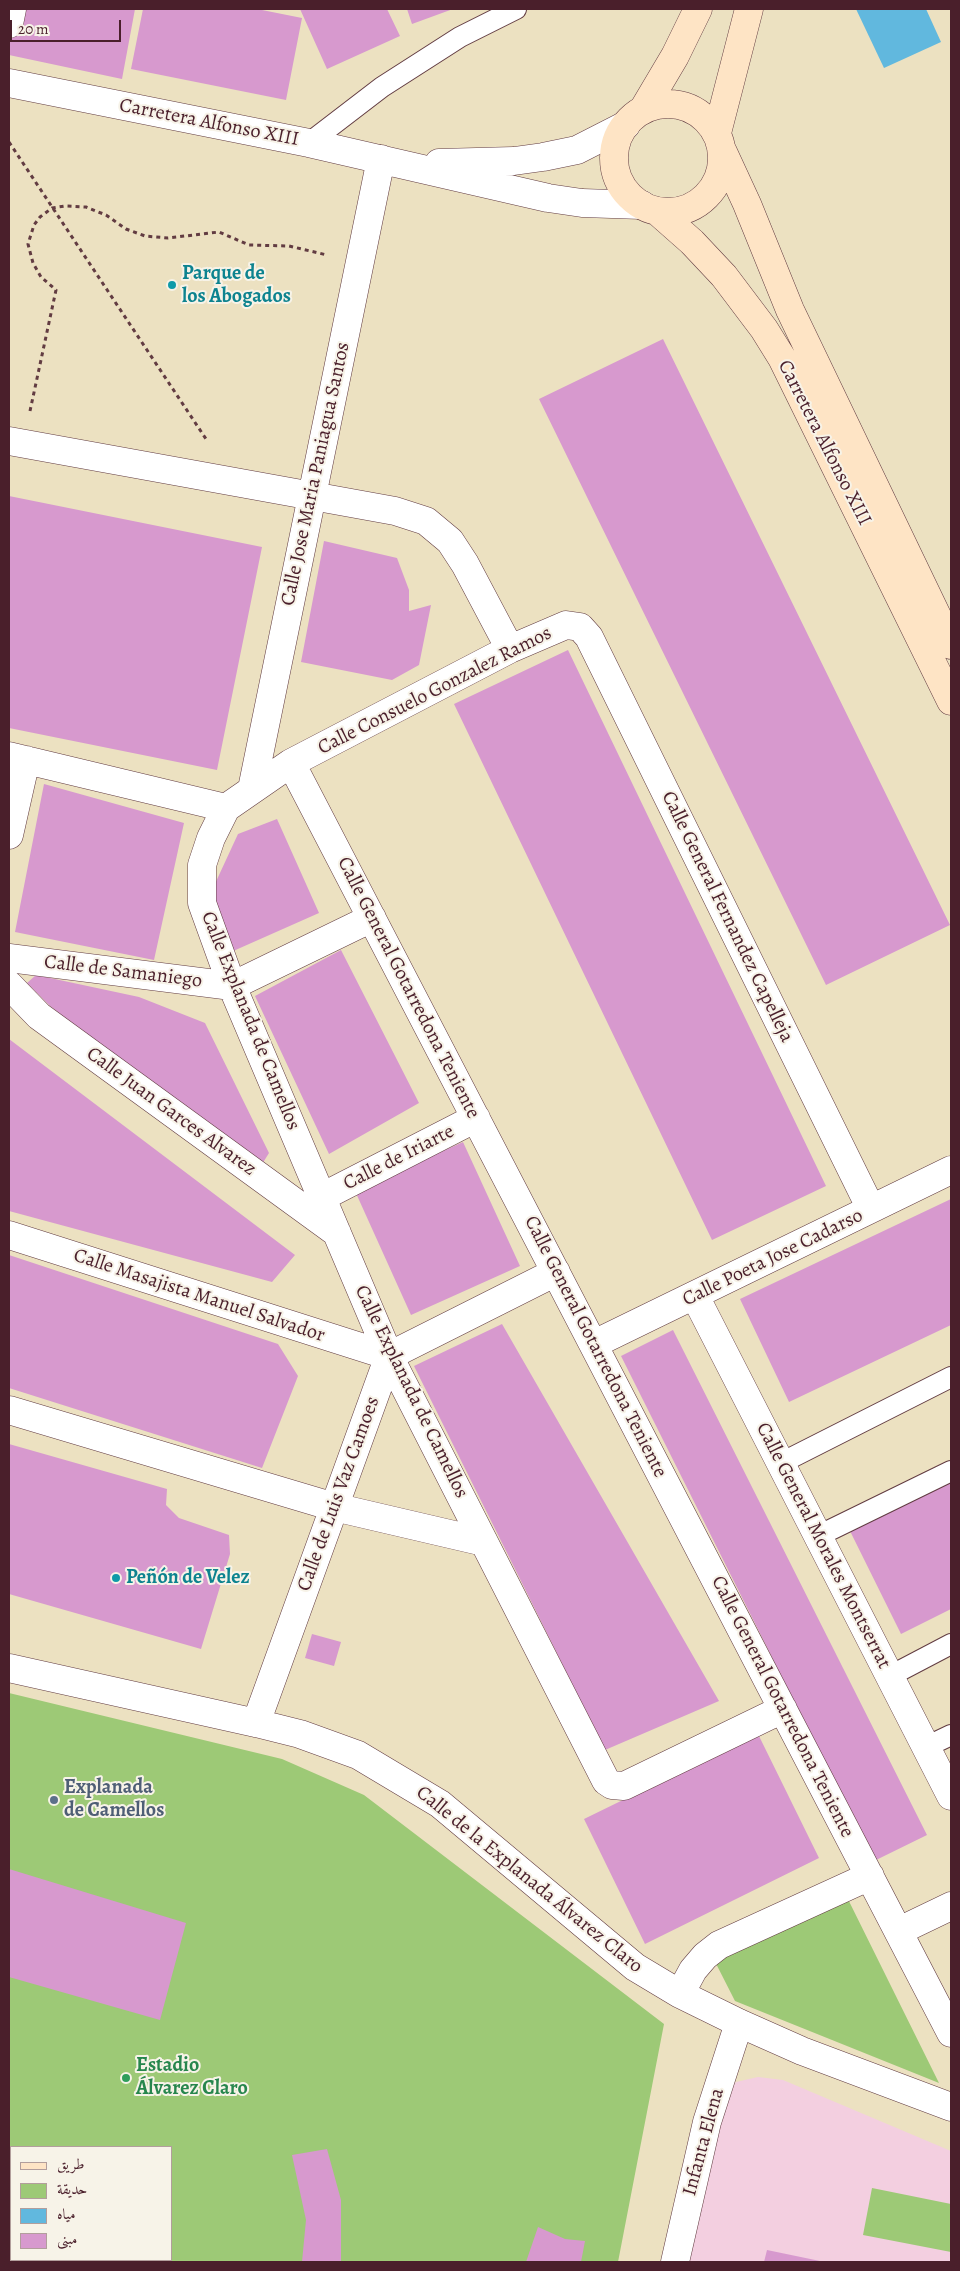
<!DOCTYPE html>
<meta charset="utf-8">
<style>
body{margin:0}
#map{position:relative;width:960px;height:2271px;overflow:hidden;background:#ece1c1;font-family:Alegreya,Amiri,serif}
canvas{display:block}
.frame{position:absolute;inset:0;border:10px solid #4a1f2b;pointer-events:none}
.legend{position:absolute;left:10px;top:2146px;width:162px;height:115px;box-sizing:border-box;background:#f7f3e8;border:1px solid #b29e9c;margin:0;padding:6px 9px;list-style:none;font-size:15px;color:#4a1f2b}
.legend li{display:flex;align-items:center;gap:10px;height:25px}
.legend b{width:25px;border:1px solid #b29e9c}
.scale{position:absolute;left:10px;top:20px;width:111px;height:22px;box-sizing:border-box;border:2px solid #4a1f2b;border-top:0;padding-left:6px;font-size:15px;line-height:18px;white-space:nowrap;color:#4a1f2b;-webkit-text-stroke:4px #f7f3e8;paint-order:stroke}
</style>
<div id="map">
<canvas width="960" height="2271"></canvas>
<div class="frame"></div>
<ul class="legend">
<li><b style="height:6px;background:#fee4c5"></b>طريق</li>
<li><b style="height:14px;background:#9dc976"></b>حديقة</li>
<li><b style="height:14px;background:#61b8de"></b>مياه</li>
<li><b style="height:14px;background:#d799ce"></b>مبنى</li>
</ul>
<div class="scale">20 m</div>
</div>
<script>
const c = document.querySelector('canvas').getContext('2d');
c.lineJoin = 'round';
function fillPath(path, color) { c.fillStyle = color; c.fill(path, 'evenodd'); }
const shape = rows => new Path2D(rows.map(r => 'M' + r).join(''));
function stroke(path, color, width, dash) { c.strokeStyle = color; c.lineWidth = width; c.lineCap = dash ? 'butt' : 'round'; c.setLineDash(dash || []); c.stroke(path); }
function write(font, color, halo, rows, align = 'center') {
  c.font = font + ' Alegreya,serif'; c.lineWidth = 4; c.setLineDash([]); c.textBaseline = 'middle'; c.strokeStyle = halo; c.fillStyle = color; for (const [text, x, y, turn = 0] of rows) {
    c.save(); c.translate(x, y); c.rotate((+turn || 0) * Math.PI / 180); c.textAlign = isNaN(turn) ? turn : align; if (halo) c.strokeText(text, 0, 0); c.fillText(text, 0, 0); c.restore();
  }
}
fillPath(shape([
 [758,2077,783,2080,951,2151,951,2262,687,2262,724,2097,736,2082]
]), '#f3cfe0');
fillPath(shape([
 [9,1693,282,1759,364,1795,664,2024,618,2262,9,2262],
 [11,2147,171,2147,171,2260,11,2260],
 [837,1877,939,2083,735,2001,705,1942],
 [872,2188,951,2204,951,2252,863,2235]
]), '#9dc976');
fillPath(shape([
 [856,9,926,9,941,42,884,68]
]), '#61b8de');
fillPath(shape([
 [14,9,135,9,122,79,9,55,9,38],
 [143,9,257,9,302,18,286,100,131,69],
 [300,9,387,9,400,36,327,69],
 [407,9,453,9,412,24],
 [663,339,950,925,826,985,539,399],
 [9,496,262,547,217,770,9,728],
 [324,541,397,558,409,590,409,611,431,605,419,665,392,680,301,662],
 [568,650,826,1186,712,1240,454,704],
 [44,784,184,823,154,960,15,932],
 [277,819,319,913,231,952,207,901,238,834],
 [341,950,419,1103,329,1154,255,996],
 [36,975,139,997,205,1023,269,1153,259,1169,50,1006,27,983],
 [9,1039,295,1255,272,1282,9,1211],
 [463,1142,520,1266,411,1315,355,1191],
 [951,1199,951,1325,789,1402,740,1299],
 [9,1255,278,1344,298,1376,262,1468,9,1388],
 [502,1324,719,1701,605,1750,414,1366],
 [673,1330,927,1835,874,1861,621,1356],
 [9,1444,167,1489,166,1505,179,1518,229,1535,230,1554,201,1649,9,1594],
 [951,1482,951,1609,901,1634,850,1531],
 [312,1634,341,1642,334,1666,305,1658],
 [758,1734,819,1858,645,1944,584,1819],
 [9,1869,186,1923,160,2020,9,1977],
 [327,2149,341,2200,341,2262,302,2262,306,2220,292,2155],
 [538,2227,565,2239,585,2241,581,2262,526,2262],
 [767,2250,820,2261,820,2262,764,2262]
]), '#d799ce');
const lane = shape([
 [309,143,382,87,460,37,516,9],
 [781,1463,951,1377],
 [818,1536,951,1471],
 [890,1676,951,1644],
 [926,1747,951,1735]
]);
const street = shape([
 [9,24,12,9],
 [9,83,309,143,548,198,582,203,642,205],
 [439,163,514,161,543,157,577,150,626,125],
 [9,441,395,511,426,521,450,541,465,564,510,649],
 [9,756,226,808],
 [291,763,951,2033],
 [252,789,381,159],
 [9,835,26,760],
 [9,958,232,986,372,918],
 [9,985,39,1016,337,1233],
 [322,1197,476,1118],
 [9,1235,389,1356],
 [695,1296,951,1796],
 [594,1344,951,1170],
 [9,1410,334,1507,484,1542],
 [9,1668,256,1723,300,1734,358,1755,440,1804,635,1967,680,1994,739,2023,802,2051,951,2107],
 [783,1709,624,1786,612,1785,606,1781,389,1356,232,986,202,903,202,865,211,838,226,808,291,763,510,649,566,625,580,627,589,637,871,1209],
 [256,1723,389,1356,556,1272],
 [899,1931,951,1906],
 [680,1994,693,1970,705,1956,719,1945,870,1876],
 [675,2262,707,2122,739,2023]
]);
const secondary = shape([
 '614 158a54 54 0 1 1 108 0a54 54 0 1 1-108 0Z',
 [643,110,675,56,698,9],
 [717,133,749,9],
 [723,152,747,204,790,310,951,645],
 [658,212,692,242,724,276,764,329,782,358,951,701]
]);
stroke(lane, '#623c42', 22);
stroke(street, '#623c42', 29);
stroke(secondary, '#623c42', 29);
stroke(shape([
 [9,142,208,442],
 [30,411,56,290,41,277,33,263,28,244,34,225,40,217,52,208,65,206,86,207,106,215,126,229,145,236,168,238,219,232,249,245,289,246,327,255]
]), '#623c42', 3, [4, 4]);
stroke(lane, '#fff', 20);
stroke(street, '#fff', 28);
stroke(secondary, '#fee4c5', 28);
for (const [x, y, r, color] of [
 [172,285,5,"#0f9aa8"],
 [116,1578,5,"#0f9aa8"],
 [54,1800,5,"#5c6f8a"],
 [126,2078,5,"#2e9e5b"]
]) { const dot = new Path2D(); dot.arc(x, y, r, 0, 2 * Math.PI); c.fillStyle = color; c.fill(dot); stroke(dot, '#f7f3e8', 2); }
write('20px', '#4a1f2b', '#f7f3e8', [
 ["Carretera Alfonso XIII",209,123,11],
 ["Carretera Alfonso XIII",824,443,63],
 ["Calle Jose Maria Paniagua Santos",316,474,-78],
 ["Calle Consuelo Gonzalez Ramos",435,691,-27],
 ["Calle General Fernandez Capelleja",727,917,64],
 ["Calle de Samaniego",123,972,7],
 ["Calle General Gotarredona Teniente",408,988,63],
 ["Calle Explanada de Camellos",250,1021,68],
 ["Calle Juan Garces Alvarez",171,1112,36],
 ["Calle de Iriarte",399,1158,-27],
 ["Calle Poeta Jose Cadarso",773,1258,-26],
 ["Calle Masajista Manuel Salvador",199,1296,18],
 ["Calle General Gotarredona Teniente",595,1347,63],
 ["Calle Explanada de Camellos",411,1392,64],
 ["Calle de Luis Vaz Camoes",339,1494,-70],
 ["Calle General Morales Montserrat",823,1546,63],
 ["Calle General Gotarredona Teniente",782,1707,63],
 ["Calle de la Explanada Álvarez Claro",529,1880,39],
 ["Infanta Elena",704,2142,-75]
]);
write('bold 20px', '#0d838f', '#f7f3e8', [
 ["Parque de",182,274],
 ["los Abogados",182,297],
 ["Peñón de Velez",126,1578]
], 'left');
write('bold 20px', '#4e5e75', '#f7f3e8', [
 ["Explanada",64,1788],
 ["de Camellos",64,1811]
], 'left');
write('bold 20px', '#27864d', '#f7f3e8', [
 ["Estadio",136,2066],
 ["Álvarez Claro",136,2089]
], 'left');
</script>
